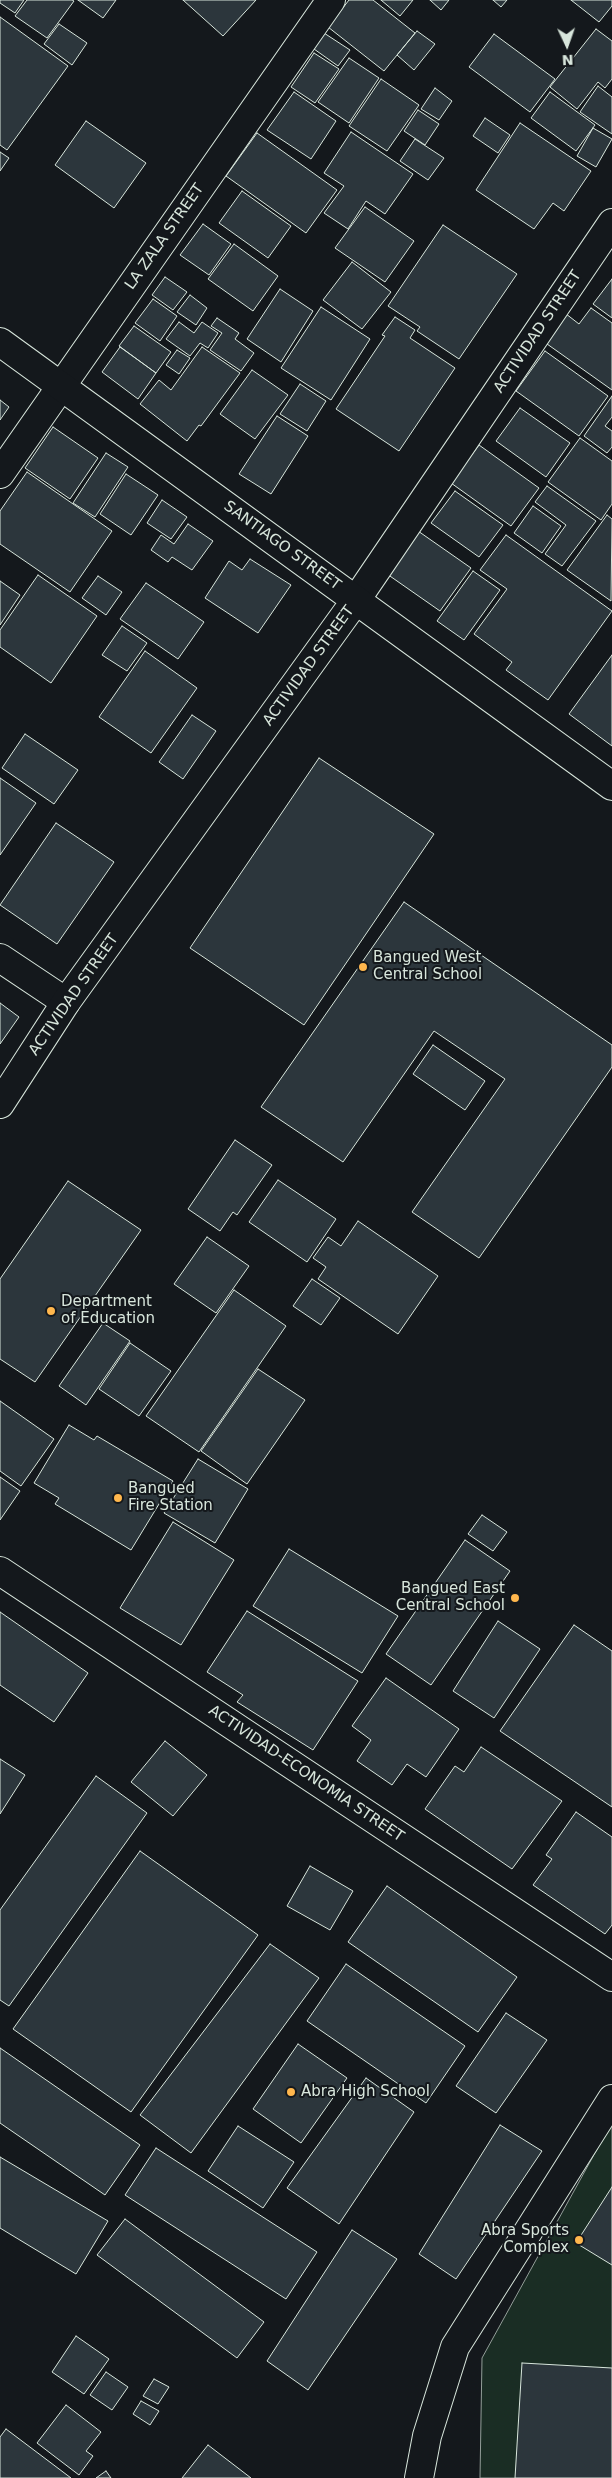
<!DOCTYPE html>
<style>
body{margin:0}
#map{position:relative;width:612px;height:2478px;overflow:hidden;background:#14181c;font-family:"DejaVu Sans",sans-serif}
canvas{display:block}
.north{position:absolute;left:542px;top:20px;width:50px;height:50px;-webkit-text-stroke:4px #14181c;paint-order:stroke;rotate:177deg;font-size:14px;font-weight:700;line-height:20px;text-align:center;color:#d8e6dc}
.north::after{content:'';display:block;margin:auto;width:18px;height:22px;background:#d8e6dc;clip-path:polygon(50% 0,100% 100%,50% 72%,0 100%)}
</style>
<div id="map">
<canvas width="612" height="2478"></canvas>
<div class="north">N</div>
</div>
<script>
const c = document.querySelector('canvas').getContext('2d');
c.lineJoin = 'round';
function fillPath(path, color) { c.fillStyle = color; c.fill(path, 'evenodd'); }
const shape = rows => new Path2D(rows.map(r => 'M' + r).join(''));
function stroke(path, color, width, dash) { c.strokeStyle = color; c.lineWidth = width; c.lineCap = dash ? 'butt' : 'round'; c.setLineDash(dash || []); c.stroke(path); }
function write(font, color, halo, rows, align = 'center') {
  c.font = font + ' "DejaVu Sans",sans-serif'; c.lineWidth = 4; c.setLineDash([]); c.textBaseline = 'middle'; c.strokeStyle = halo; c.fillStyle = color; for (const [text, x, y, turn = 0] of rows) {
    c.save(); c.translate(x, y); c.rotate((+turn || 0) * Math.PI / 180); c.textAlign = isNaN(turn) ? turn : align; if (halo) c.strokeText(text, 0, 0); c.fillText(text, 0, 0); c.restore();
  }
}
const green = shape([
 [612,2122,612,2478,480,2478,482,2358,612,2122]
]);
fillPath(green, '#1a2d24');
stroke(green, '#939e99', 1);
const building = shape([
 [0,0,24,0,15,13,0,3,0,0],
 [27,0,72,0,74,1,47,38,15,16,27,0],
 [78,0,116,0,103,18,78,0],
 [183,0,256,0,223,36,183,0],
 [349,0,373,0,415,33,384,71,328,27,349,0],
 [381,0,413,0,400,16,381,0],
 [430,0,449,0,441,10,430,0],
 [493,0,507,0,501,7,493,0],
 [571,0,612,0,612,6,599,22,571,0],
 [0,17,68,66,7,150,0,145,0,17],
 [59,24,87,43,72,65,44,44,59,24],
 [596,29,612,41,612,79,605,88,598,82,577,109,550,87,596,29],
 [417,31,435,44,414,70,397,55,417,31],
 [324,33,350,50,338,66,314,49,324,33],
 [494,34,555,79,530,112,469,67,494,34],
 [314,53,339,69,315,103,291,87,314,53],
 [349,58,379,78,349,123,318,102,349,58],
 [381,79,419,105,387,151,349,126,381,79],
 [598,86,612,97,612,134,580,112,598,86],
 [435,88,452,101,439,120,421,109,435,88],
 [294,92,336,121,311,159,267,130,294,92],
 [550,92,595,125,576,151,531,118,550,92],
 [418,110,439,124,425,145,404,131,418,110],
 [485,118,510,135,498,153,473,136,485,118],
 [86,121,146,163,114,208,55,165,86,121],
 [520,123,591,171,564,211,553,203,534,229,476,190,520,123],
 [593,128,612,139,596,167,577,156,593,128],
 [351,132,413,174,385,214,366,201,348,229,324,213,344,186,324,173,351,132],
 [257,133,337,190,306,233,226,176,257,133],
 [415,139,444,158,428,180,400,161,415,139],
 [0,152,9,158,0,171,0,152],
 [242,191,291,226,268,258,219,223,242,191],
 [365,207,414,241,385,282,335,248,365,207],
 [203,224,231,244,209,275,180,255,203,224],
 [443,225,517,274,459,359,417,331,420,327,388,306,443,225],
 [234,244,278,276,253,311,208,279,234,244],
 [352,262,391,292,362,329,323,300,352,262],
 [165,277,187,292,173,310,152,295,165,277],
 [612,279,612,318,593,304,612,279],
 [280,289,313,311,281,362,247,339,280,289],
 [190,295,207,308,196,325,177,312,190,295],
 [153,299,177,316,160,341,135,323,153,299],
 [321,307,370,339,331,400,281,368,321,307],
 [591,308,612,323,612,390,540,339,561,310,579,324,591,308],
 [395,317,415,330,410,338,455,368,399,451,336,409,385,336,382,335,395,317],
 [217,318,239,333,235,339,254,353,241,371,210,350,222,333,211,326,217,318],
 [179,322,194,333,202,322,218,333,208,348,200,343,190,356,166,339,179,322],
 [134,326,171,352,156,373,119,346,134,326],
 [120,347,156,373,138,399,102,372,120,347],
 [202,347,240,373,201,426,199,425,187,441,140,404,159,380,171,390,202,347],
 [177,350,190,358,179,374,166,365,177,350],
 [545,351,608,396,579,436,516,391,545,351],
 [252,370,288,395,255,439,220,414,252,370],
 [300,384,326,401,307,431,280,414,300,384],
 [612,396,612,417,605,426,612,431,612,447,607,453,584,436,612,396],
 [0,400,9,407,0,420,0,400],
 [520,408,570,443,546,477,496,441,520,408],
 [277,416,308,436,271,494,239,474,277,416],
 [53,427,98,458,70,499,25,468,53,427],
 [580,438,612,461,612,504,601,520,548,482,580,438],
 [479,445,539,488,511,526,451,483,479,445],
 [106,453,128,467,95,517,73,503,106,453],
 [27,472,112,531,70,592,0,544,0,511,27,472],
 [126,474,158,495,131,535,100,514,126,474],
 [547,486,596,521,562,566,545,554,566,525,535,502,547,486],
 [455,491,503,525,479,557,431,523,455,491],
 [162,500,187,517,171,539,147,523,162,500],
 [533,506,561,526,542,553,514,533,533,506],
 [607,515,612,519,611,601,567,570,607,515],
 [188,524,213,541,192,570,172,557,168,562,151,550,161,535,174,544,188,524],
 [418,531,471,568,440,611,387,574,418,531],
 [506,535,612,611,548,700,506,670,512,662,474,634,507,589,480,570,506,535],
 [250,559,291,585,258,633,205,598,229,561,242,570,250,559],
 [473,571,500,590,464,640,437,621,473,571],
 [38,575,97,616,51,683,0,647,0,630,38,575],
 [98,576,122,592,106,615,82,598,98,576],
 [0,581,20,595,0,625,0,581],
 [146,583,204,622,178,659,120,619,146,583],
 [122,626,147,643,127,671,102,655,122,626],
 [145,651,197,688,151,753,99,717,145,651],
 [612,655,612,746,569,714,612,655],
 [192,715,216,731,183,779,159,762,192,715],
 [25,734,78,770,54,804,2,768,25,734],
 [319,758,434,834,304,1025,190,948,319,758],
 [0,778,36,803,0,855,0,778],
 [56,823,114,862,57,944,0,905,56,823],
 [404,902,612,1045,612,1067,479,1258,412,1212,505,1079,434,1031,343,1162,261,1107,404,902],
 [0,1003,19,1017,0,1044,0,1003],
 [433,1045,485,1081,465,1110,413,1074,433,1045],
 [235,1140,272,1165,237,1215,233,1212,220,1231,188,1209,235,1140],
 [278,1180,336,1219,307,1262,249,1222,278,1180],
 [68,1181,141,1230,35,1382,0,1359,0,1279,68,1181],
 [358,1221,438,1276,398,1334,318,1279,326,1267,313,1258,328,1237,341,1246,358,1221],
 [207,1237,249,1266,216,1313,174,1284,207,1237],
 [312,1279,340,1298,321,1325,293,1306,312,1279],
 [234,1290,286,1326,199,1452,146,1416,234,1290],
 [103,1323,130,1341,86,1405,59,1386,103,1323],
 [130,1343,171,1371,139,1416,99,1389,130,1343],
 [258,1369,305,1400,247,1484,201,1451,258,1369],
 [0,1401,54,1439,21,1486,0,1471,0,1401],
 [69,1425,94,1440,97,1436,173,1481,131,1550,55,1504,59,1498,34,1483,69,1425],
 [198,1459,248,1489,215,1543,164,1513,198,1459],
 [0,1477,20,1491,0,1520,0,1477],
 [482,1515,507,1532,493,1551,468,1534,482,1515],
 [173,1522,234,1560,181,1645,120,1608,173,1522],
 [465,1540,510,1571,431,1685,386,1654,465,1540],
 [289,1549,398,1616,362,1673,253,1606,289,1549],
 [247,1611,358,1681,313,1750,237,1702,243,1695,207,1672,247,1611],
 [0,1612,88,1673,54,1722,0,1685,0,1612],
 [498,1621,540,1649,494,1718,453,1691,498,1621],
 [574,1625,612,1651,612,1807,500,1731,574,1625],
 [386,1678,459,1729,426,1777,407,1764,392,1785,357,1761,371,1740,352,1726,386,1678],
 [165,1741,207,1775,173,1816,131,1782,165,1741],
 [481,1747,562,1801,512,1869,425,1809,455,1766,464,1772,481,1747],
 [0,1759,25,1775,0,1814,0,1759],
 [96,1776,147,1813,9,2006,0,2000,0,1910,96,1776],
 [576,1812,612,1837,612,1925,605,1934,533,1885,552,1859,546,1855,576,1812],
 [140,1851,258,1935,131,2112,13,2029,140,1851],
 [310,1866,353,1891,330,1930,287,1906,310,1866],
 [387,1886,517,1977,478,2032,348,1942,387,1886],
 [270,1944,319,1978,191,2153,140,2115,270,1944],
 [346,1964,465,2046,426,2103,307,2021,346,1964],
 [506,2013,547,2040,496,2113,456,2086,506,2013],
 [298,2044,347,2078,301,2143,253,2109,298,2044],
 [0,2048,140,2145,105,2195,0,2123,0,2048],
 [366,2078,414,2112,339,2224,287,2188,366,2078],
 [500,2125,542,2151,456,2279,419,2254,500,2125],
 [238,2126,294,2162,263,2208,208,2171,238,2126],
 [156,2148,317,2252,286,2299,125,2195,156,2148],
 [0,2157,108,2221,76,2274,0,2228,0,2157],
 [612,2187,612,2265,576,2243,612,2187],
 [125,2219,264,2322,237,2358,97,2255,125,2219],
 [352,2230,397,2259,308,2390,267,2361,352,2230],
 [76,2336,109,2359,84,2394,52,2372,76,2336],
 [522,2363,612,2368,612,2478,515,2478,522,2363],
 [106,2372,128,2387,112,2410,90,2395,106,2372],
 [154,2379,169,2387,158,2404,143,2396,154,2379],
 [141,2401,159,2411,150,2425,133,2414,141,2401],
 [66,2405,101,2432,86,2451,93,2456,79,2475,37,2443,66,2405],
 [6,2429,71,2478,0,2478,0,2437,6,2429],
 [208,2445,251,2478,182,2478,208,2445],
 [106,2471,111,2478,96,2478,106,2471]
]);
fillPath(building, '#2c363c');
stroke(building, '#d8e6dc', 1);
const street = shape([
 [0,474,331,0],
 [356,600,612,223],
 [0,958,66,1002],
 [0,1571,612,1977],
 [419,2478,427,2436,455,2347,612,2099]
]);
const secondary = shape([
 [0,342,612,786],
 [0,1104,66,1002,356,600]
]);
stroke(street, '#d8e6dc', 30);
stroke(secondary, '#d8e6dc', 30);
stroke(street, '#14181c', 28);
stroke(secondary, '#14181c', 28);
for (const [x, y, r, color] of [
 [363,967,5,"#ffb74d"],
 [51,1311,5,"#ffb74d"],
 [118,1498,5,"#ffb74d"],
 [515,1598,5,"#ffb74d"],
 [291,2092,5,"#ffb74d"],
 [579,2240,5,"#ffb74d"]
]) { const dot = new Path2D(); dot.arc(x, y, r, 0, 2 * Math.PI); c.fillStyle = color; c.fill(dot); stroke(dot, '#14181c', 2); }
write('15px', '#d8e6dc', '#14181c', [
 ["LA ZALA STREET",165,237,-55],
 ["ACTIVIDAD STREET",538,332,-56],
 ["SANTIAGO STREET",282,546,36],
 ["ACTIVIDAD STREET",309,666,-54],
 ["ACTIVIDAD STREET",74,995,-55],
 ["ACTIVIDAD-ECONOMIA STREET",306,1774,34]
]);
write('15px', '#d8e6dc', '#14181c', [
 ["Bangued West",373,958],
 ["Central School",373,975],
 ["Department",61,1302],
 ["of Education",61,1319],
 ["Bangued",128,1489],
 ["Fire Station",128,1506],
 ["Bangued East",505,1589,"right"],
 ["Central School",505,1606,"right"],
 ["Abra High School",301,2092],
 ["Abra Sports",569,2231,"right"],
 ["Complex",569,2248,"right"]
], 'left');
</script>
